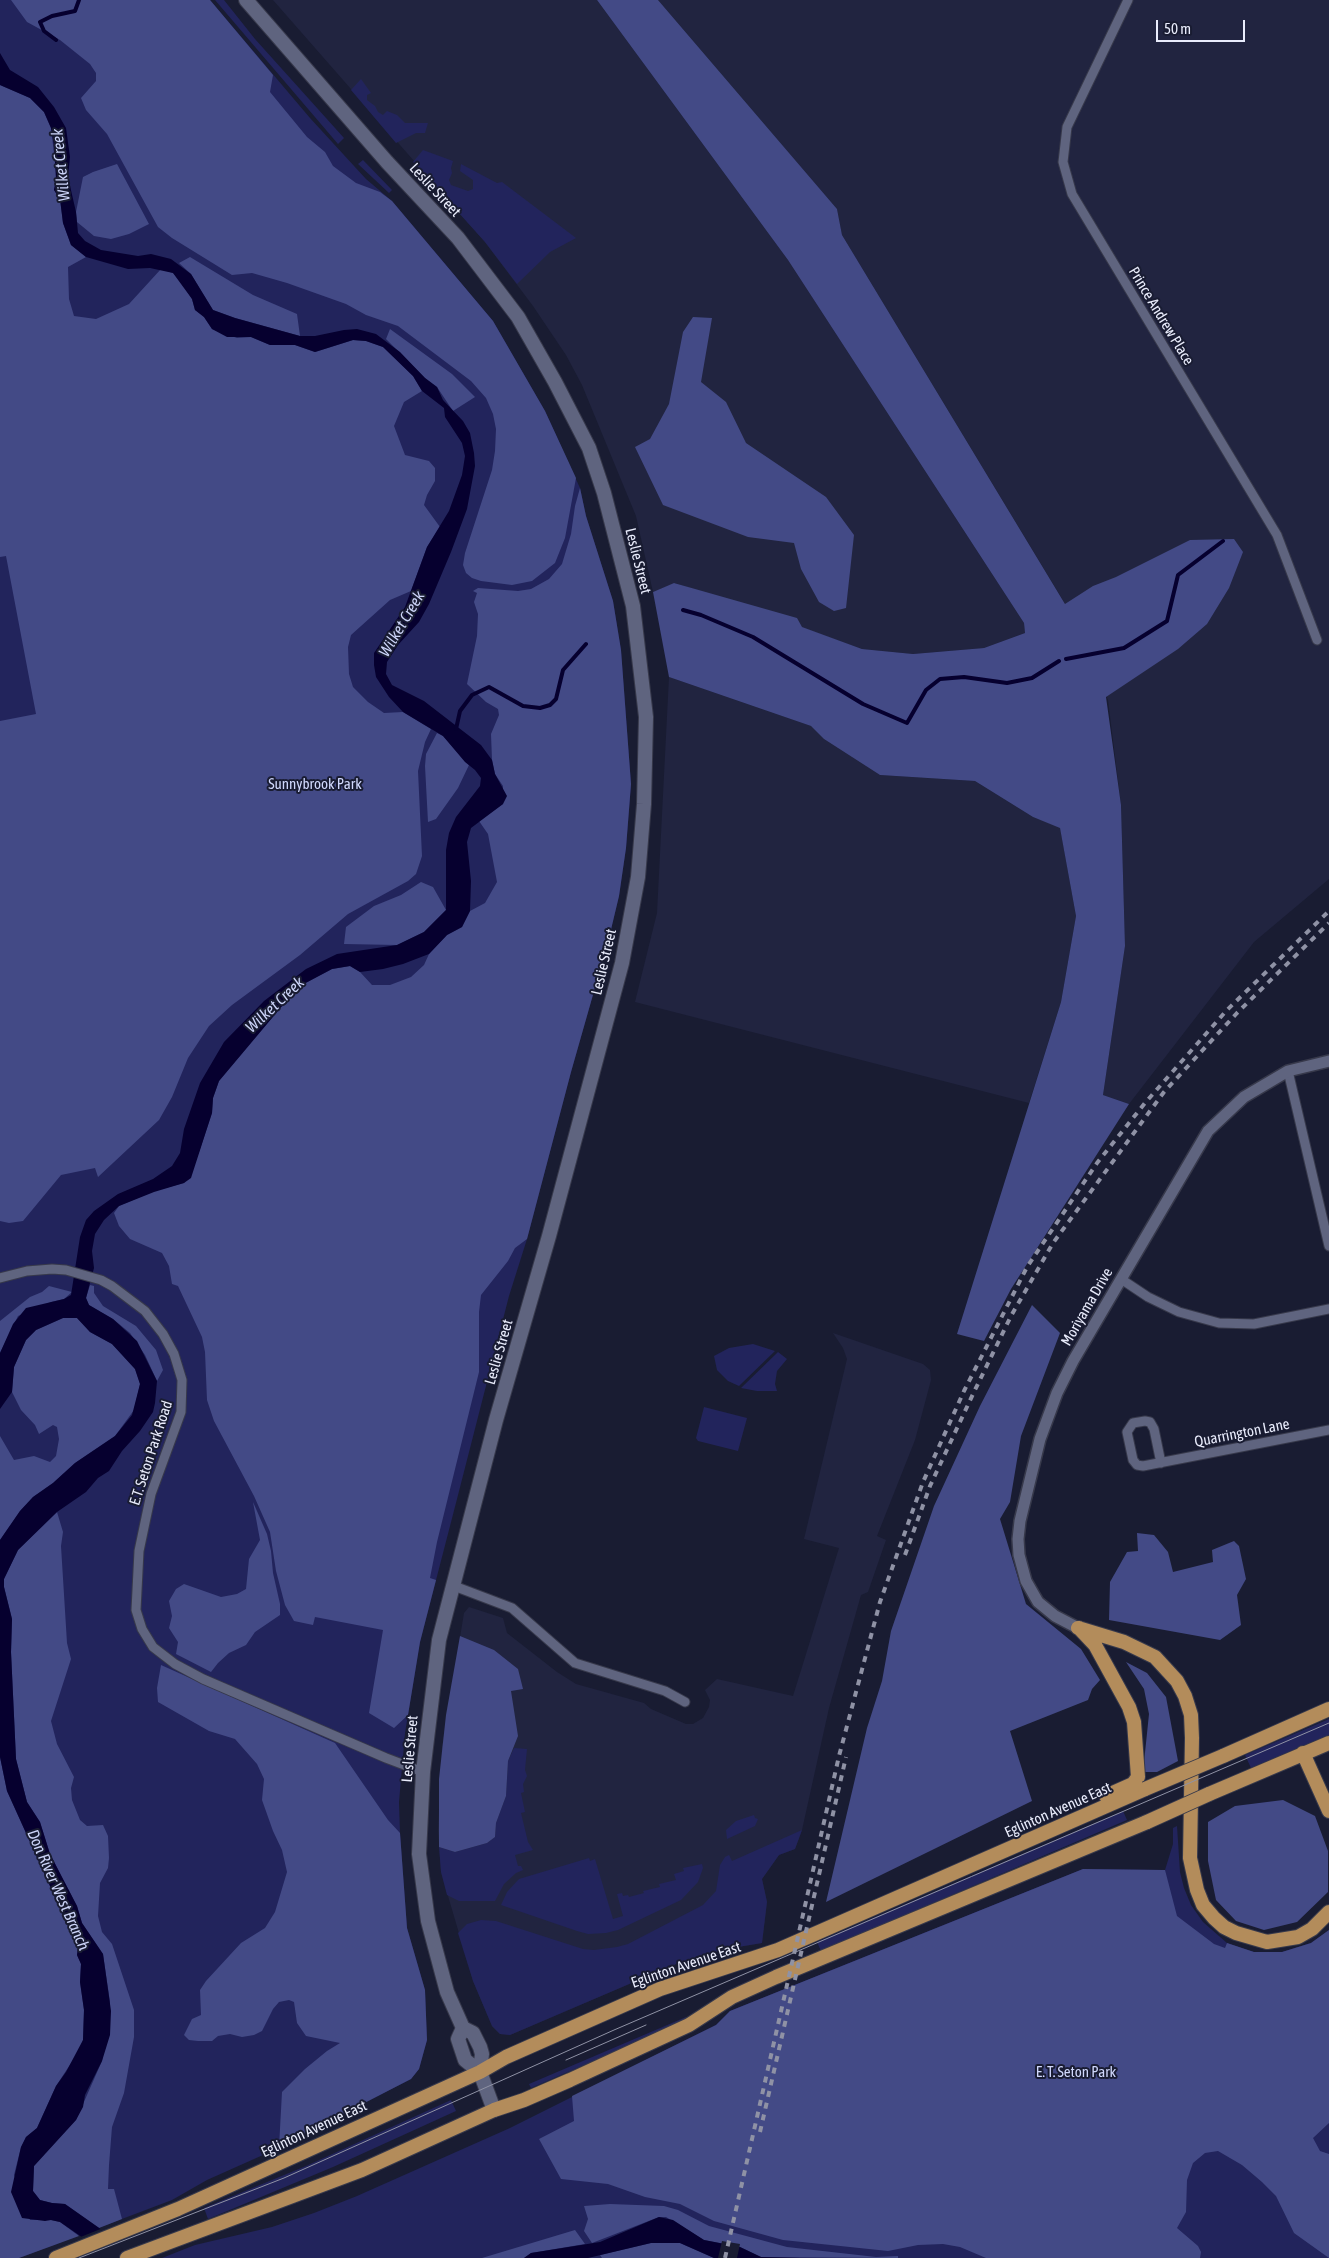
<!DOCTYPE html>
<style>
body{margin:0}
#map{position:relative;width:1329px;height:2258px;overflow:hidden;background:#191c32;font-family:"Asap Condensed",sans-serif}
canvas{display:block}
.scale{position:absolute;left:1156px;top:20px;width:89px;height:22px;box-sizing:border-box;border:2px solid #e9ecfc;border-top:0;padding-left:6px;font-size:15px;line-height:18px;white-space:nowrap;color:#e9ecfc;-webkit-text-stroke:4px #191c32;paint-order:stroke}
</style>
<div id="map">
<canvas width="1329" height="2258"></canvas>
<div class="scale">50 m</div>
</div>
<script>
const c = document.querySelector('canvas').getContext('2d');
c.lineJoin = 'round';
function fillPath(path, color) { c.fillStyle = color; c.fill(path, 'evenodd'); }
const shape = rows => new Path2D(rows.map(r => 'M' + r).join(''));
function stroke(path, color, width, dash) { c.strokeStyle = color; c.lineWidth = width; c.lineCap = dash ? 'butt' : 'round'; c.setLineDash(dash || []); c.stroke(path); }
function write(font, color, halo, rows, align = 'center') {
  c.font = font + ' "Asap Condensed",sans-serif'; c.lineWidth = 4; c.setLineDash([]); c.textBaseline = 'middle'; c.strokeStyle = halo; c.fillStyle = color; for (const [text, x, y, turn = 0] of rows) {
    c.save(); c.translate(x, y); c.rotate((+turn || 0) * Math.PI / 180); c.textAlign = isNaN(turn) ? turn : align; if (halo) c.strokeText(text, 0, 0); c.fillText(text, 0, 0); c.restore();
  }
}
fillPath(shape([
 [273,0,597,0,788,260,1024,623,1025,633,984,648,913,654,862,649,675,583,653,592,636,516,582,385,566,355,533,306,485,242],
 [658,0,1329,0,1329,879,1254,942,1129,1104,1103,1095,1125,946,1121,805,1108,700,1064,602,842,235,837,209],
 [669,677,811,726,824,739,880,775,975,781,1033,817,1060,827,1076,916,1061,1002,1029,1103,635,1002,657,913],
 [833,1333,923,1364,930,1370,931,1380,915,1440,877,1536,886,1540,868,1592,861,1595,829,1708,802,1830,795,1849,779,1855,762,1879,767,1902,762,1943,732,1948,676,1964,510,2035,500,2034,492,2026,473,1981,441,1872,438,1830,442,1747,464,1613,469,1607,503,1618,507,1633,557,1672,576,1684,644,1703,651,1709,686,1724,693,1724,703,1718,709,1707,710,1700,705,1690,717,1679,793,1696,839,1548,804,1539,847,1359,843,1348]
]), '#212440');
fillPath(shape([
 [0,0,210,0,310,118,366,179,392,201,493,321,545,411,580,488,586,516,613,601,621,650,631,784,626,848,619,896,608,942,571,1072,527,1239,509,1296,457,1499,420,1642,405,1733,399,1802,400,1833,407,1928,425,1990,427,2040,419,2069,411,2079,263,2155,207,2180,172,2200,19,2258,0,2258],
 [215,0,224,0,255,39,344,138,338,144],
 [361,79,371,93,367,95,367,100,375,106,378,112,383,115,387,111,397,115,405,123,428,123,425,133,416,133,396,143,351,90],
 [423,150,453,161,451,168,452,173,449,180,451,185,468,191,473,189,473,180,460,171,461,164,497,183,502,182,576,238,550,252,517,284,485,242,413,162],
 [363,160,392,190,389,193,358,164],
 [753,1344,775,1351,739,1386,728,1381,717,1370,714,1356,729,1348],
 [778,1352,787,1359,777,1371,775,1384,777,1391,757,1391,741,1388],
 [704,1407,747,1418,738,1451,698,1441,696,1438],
 [1329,1719,1329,1735,1251,1768,1245,1755],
 [514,1748,527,1749,525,1770,527,1776,523,1784,524,1792,521,1793,525,1812,521,1813,528,1842,533,1850,515,1855,518,1866,521,1866,523,1870,516,1873,504,1884,495,1901,459,1901,447,1895,441,1872,439,1847,455,1852,487,1843,495,1837,496,1823,506,1796,508,1761],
 [1123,1811,1127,1820,821,1951,817,1942],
 [754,1815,755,1818,758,1819,755,1826,727,1839,726,1830,736,1821],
 [1177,1826,1180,1872,1184,1888,1191,1905,1203,1922,1227,1943,1254,1952,1282,1952,1311,1943,1329,1930,1329,2258,162,2258,195,2245,272,2227,314,2213,357,2196,510,2128,716,2025,730,2011,1083,1869,1165,1870,1173,1844,1173,1828],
 [802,1830,795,1849,779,1855,762,1879,767,1902,762,1943,732,1948,676,1964,510,2035,500,2034,492,2026,473,1981,458,1933,467,1924,481,1920,496,1921,583,1949,594,1950,617,1947,628,1944,703,1905,716,1891,720,1865,725,1857,729,1855,732,1861],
 [589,1858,590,1861,595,1859,613,1919,623,1916,617,1894,622,1893,623,1896,628,1895,629,1897,644,1893,643,1891,660,1887,659,1884,676,1880,674,1874,684,1871,683,1868,702,1864,703,1868,698,1882,681,1900,618,1930,606,1933,588,1934,577,1931,501,1905,507,1892,519,1879],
 [686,2017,686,2019,660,2032,531,2088,529,2084],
 [451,2100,456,2111,333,2167,208,2219,204,2208,306,2166]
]), '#22245c');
fillPath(shape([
 [11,0,210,0,273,75,270,92,307,137,325,152,333,166,356,183,380,192,392,201,493,321,545,411,576,478,565,538,555,563,532,581,512,585,481,581,472,578,466,573,463,565,465,553,492,470,495,451,496,429,493,414,486,398,471,381,398,326,366,315,346,304,287,283,252,273,232,275,172,238,158,227,107,134,86,110,81,98,96,81,96,73,90,64,60,40,27,22],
 [597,0,658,0,837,209,842,235,1065,604,1093,586,1116,577,1190,540,1234,539,1243,552,1229,588,1207,624,1178,649,1106,697,1121,805,1125,946,1103,1095,1129,1104,1011,1289,984,1341,957,1334,1061,1002,1076,916,1060,828,1033,817,975,781,880,775,824,739,811,726,669,677,653,592,674,583,797,618,802,627,862,649,913,654,984,648,1025,633,1024,623,788,260],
 [0,85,30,98,44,112,51,128,57,179,54,190,60,199,63,223,71,245,86,257,68,267,69,299,74,316,96,319,129,304,161,269,173,273,179,279,192,299,195,310,204,317,212,329,237,338,251,337,270,345,295,345,315,352,353,340,366,341,383,347,413,376,422,391,404,402,394,426,405,455,429,461,435,468,435,481,427,495,424,505,440,527,427,547,411,591,390,600,351,635,348,647,349,674,353,687,368,702,384,713,403,712,431,729,425,742,418,771,422,856,416,874,408,881,348,914,300,955,232,1005,209,1026,188,1058,172,1097,159,1120,98,1177,95,1168,61,1175,23,1221,9,1223,0,1221,0,721,36,714,6,556,0,557],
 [117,164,149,224,129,234,111,239,94,236,77,222,76,212,83,177,93,172],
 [190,257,253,295,297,314,300,336,235,318,213,310,191,274,179,263],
 [693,317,712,318,701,382,726,402,746,443,826,497,854,535,846,608,834,611,819,602,801,569,794,543,748,537,663,505,635,447,650,439,669,404,683,332],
 [390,329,452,374,475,397,453,411,437,387,425,378,386,339],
 [580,488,586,516,613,601,621,650,631,784,626,848,619,896,608,942,571,1072,527,1239,515,1248,508,1261,481,1295,479,1312,479,1372,437,1542,430,1578,436,1580,420,1642,408,1715,394,1728,369,1713,383,1630,315,1617,313,1625,294,1621,285,1605,276,1571,270,1532,254,1496,214,1421,207,1400,205,1352,202,1337,178,1286,172,1284,169,1266,162,1253,130,1239,119,1226,114,1213,119,1206,154,1191,184,1183,199,1152,212,1113,213,1098,219,1081,298,987,332,969,350,966,360,972,372,985,390,985,411,977,424,965,429,954,447,935,462,927,470,911,485,903,497,882,488,834,479,821,503,804,503,786,495,774,492,760,491,734,499,715,498,709,486,702,467,684,477,636,478,614,474,602,477,593,473,591,478,588,518,591,531,589,549,579,562,564,571,534,575,506],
 [437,733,443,736,469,765,458,788,436,819,428,822,425,766,426,754],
 [421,882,433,887,446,910,424,932,397,945,344,944,346,927,374,906,401,895],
 [90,1285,94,1286,94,1293,103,1306,136,1326,156,1350,163,1370,157,1381,145,1355,130,1333,113,1319,89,1305,86,1298],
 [49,1286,72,1292,64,1299,51,1302,18,1316,0,1353,0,1321,30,1297,42,1292],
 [1032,1305,1060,1333,1021,1436,1010,1502,1000,1519,1026,1604,1081,1649,1100,1680,1092,1689,1088,1700,1010,1731,1032,1801,826,1902,867,1728,882,1681,891,1631,934,1506,980,1406],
 [63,1318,77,1318,90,1332,112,1344,135,1369,140,1384,134,1410,115,1436,75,1463,53,1483,33,1497,20,1511,0,1540,0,1436,14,1460,34,1456,50,1462,56,1456,59,1439,57,1427,53,1425,39,1434,35,1425,21,1410,12,1392,14,1367,26,1340,36,1330],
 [253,1502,267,1534,271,1551,273,1573,280,1604,280,1615,255,1632,246,1645,229,1653,218,1663,211,1672,176,1654,178,1642,169,1628,172,1616,169,1601,176,1589,184,1584,221,1597,237,1594,246,1589,249,1559,260,1540],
 [57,1512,63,1532,61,1546,67,1643,71,1659,51,1721,57,1744,74,1777,71,1788,72,1800,80,1820,87,1826,103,1825,108,1836,109,1858,108,1868,100,1883,98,1916,102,1932,112,1944,134,2010,134,2037,124,2093,112,2127,109,2165,108,2189,114,2189,122,2219,99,2228,65,2204,52,2203,40,2200,33,2191,34,2166,76,2120,102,2061,110,2002,103,1954,82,1923,77,1906,50,1854,40,1822,27,1802,16,1759,11,1652,12,1619,4,1587,4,1579,18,1550],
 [1137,1533,1154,1535,1168,1552,1173,1572,1213,1562,1212,1550,1234,1541,1239,1546,1246,1579,1237,1595,1241,1625,1220,1640,1109,1620,1110,1582,1127,1552,1138,1551],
 [460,1636,494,1650,518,1669,523,1689,511,1691,518,1736,508,1761,506,1796,496,1823,495,1837,487,1843,455,1852,439,1847,439,1779,446,1715],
 [1126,1662,1147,1673,1166,1697,1178,1761,1157,1772,1143,1772,1149,1714,1144,1689],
 [161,1665,335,1743,388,1820,400,1833,407,1928,425,1990,427,2040,419,2069,411,2079,279,2147,282,2092,305,2069,327,2051,340,2043,306,2036,297,2023,294,2002,289,2000,279,2002,273,2009,262,2031,254,2035,242,2037,230,2034,218,2036,212,2041,198,2041,189,2040,184,2035,192,2019,201,2015,200,1990,206,1981,241,1943,265,1928,275,1912,287,1872,282,1850,273,1831,262,1800,264,1779,257,1764,235,1739,209,1731,158,1702,157,1688],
 [0,1757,7,1791,78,1948,77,1955,81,1964,80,1982,84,2010,83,2040,79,2051,56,2086,37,2128,26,2137,21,2147,14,2175,30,2220,51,2220,60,2222,79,2236,19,2258,0,2258],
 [1283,1800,1315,1816,1328,1851,1328,1892,1297,1922,1264,1930,1236,1921,1216,1900,1208,1861,1208,1822,1235,1806],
 [1083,1869,1165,1870,1177,1916,1214,1944,1225,1948,1227,1943,1254,1952,1282,1952,1311,1943,1329,1930,1329,2123,1313,2138,1320,2151,1329,2154,1329,2258,1294,2233,1276,2196,1262,2182,1242,2165,1218,2151,1205,2153,1193,2163,1187,2180,1186,2212,1177,2228,1198,2246,1201,2252,1200,2258,986,2258,960,2247,943,2244,918,2245,888,2251,783,2240,714,2221,680,2204,645,2197,608,2184,561,2179,539,2139,574,2121,572,2096,716,2025,730,2011],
 [610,2204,664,2206,678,2210,709,2226,787,2247,876,2257,898,2256,898,2258,761,2257,740,2247,704,2240,666,2217,659,2217,592,2243,584,2231,588,2219,584,2206],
 [575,2230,585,2244,531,2253,524,2258,482,2258],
 [651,2243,680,2243,714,2258,602,2258,600,2255]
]), '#434a86');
fillPath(shape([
 [0,53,10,70,38,87,54,107,66,128,70,157,68,177,76,212,78,233,85,241,101,250,138,256,151,254,171,259,191,274,213,310,235,318,300,336,315,336,344,330,357,329,376,334,400,352,425,378,437,387,443,400,463,421,470,433,474,453,475,466,467,509,451,552,429,604,419,622,398,645,387,662,386,674,392,685,424,701,481,745,492,760,495,774,507,796,503,804,471,828,467,842,471,881,470,911,462,927,447,935,429,954,403,964,383,969,360,972,350,966,332,969,298,987,219,1081,213,1098,212,1113,191,1178,184,1183,154,1192,119,1206,104,1220,95,1234,92,1251,94,1268,86,1298,89,1305,113,1319,137,1341,157,1381,155,1403,153,1412,140,1431,122,1451,109,1471,98,1478,86,1492,57,1512,18,1550,4,1579,4,1587,12,1619,11,1652,16,1759,27,1802,40,1822,50,1854,77,1906,82,1923,103,1954,111,2011,110,2035,102,2061,85,2095,83,2107,76,2120,34,2166,33,2191,40,2200,52,2203,65,2204,112,2237,102,2251,60,2222,51,2220,45,2221,22,2218,11,2192,21,2147,26,2137,37,2128,56,2086,66,2072,83,2040,84,2010,80,1982,81,1964,77,1955,78,1948,7,1791,0,1757,0,1540,20,1511,33,1497,53,1483,75,1463,115,1436,132,1415,140,1384,135,1369,112,1344,90,1332,77,1318,63,1318,36,1330,26,1340,14,1367,12,1392,0,1409,0,1353,13,1324,26,1308,64,1299,71,1295,80,1237,86,1220,94,1211,118,1194,153,1179,172,1166,180,1153,184,1129,200,1083,224,1042,264,1001,306,969,337,954,397,945,424,932,446,910,446,850,449,833,456,817,480,786,481,778,475,770,465,762,443,736,403,712,389,697,376,677,374,665,374,653,405,607,427,547,449,511,462,475,465,456,462,443,445,417,444,408,422,391,413,376,383,347,366,341,353,340,315,352,295,345,270,345,251,337,227,337,212,329,204,317,195,310,192,299,173,273,150,268,128,269,86,257,71,245,63,223,60,199,54,190,56,179,54,145,51,128,44,112,30,98,0,85],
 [659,2217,673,2220,704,2240,740,2247,761,2257,800,2258,714,2258,680,2243,651,2243,588,2258,524,2258,531,2253,600,2242]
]), '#06002f');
fillPath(shape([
 [103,2228,114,2236,128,2258,102,2258,100,2252,78,2238],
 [722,2241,740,2244,737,2258,718,2258]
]), '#191c32');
stroke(shape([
 [56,40,44,31,40,22,52,16,75,11,79,0],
 [683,610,701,615,753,637,863,704,907,723,926,690,940,679,964,677,1007,683,1032,678,1059,661],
 [1066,659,1124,648,1167,621,1178,575,1223,541],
 [456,729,460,711,472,695,489,687,523,706,540,708,550,705,556,699,563,670,586,644]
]), '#06002f', 4);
const minor = shape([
 [1128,0,1067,127,1063,162,1072,194,1277,535,1317,640],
 [1288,1071,1329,1246],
 [0,1278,27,1271,52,1269,66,1270,101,1280,112,1286,145,1311,163,1334,174,1354,182,1380,181,1412,151,1494,139,1551,136,1610,142,1629,153,1647,175,1664,203,1679,386,1758,423,1772],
 [1121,1279,1148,1297,1179,1312,1219,1323,1254,1324,1329,1309],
 [1161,1463,1154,1429,1150,1422,1145,1421,1133,1423,1127,1432,1133,1460,1137,1465,1143,1466,1329,1430],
 [454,1586,512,1608,575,1663,665,1691,685,1702]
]);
const tertiary = shape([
 [1078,1628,1055,1616,1038,1602,1026,1581,1019,1555,1018,1539,1020,1521,1040,1439,1057,1393,1073,1361,1208,1131,1244,1097,1288,1071,1329,1061]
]);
const secondary = shape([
 [246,0,387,162,458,238,518,317,555,382,589,448,604,493,633,606,646,717,644,804,638,877,622,963,549,1236,496,1420,439,1640,423,1772,419,1854,428,1921,447,1992,463,2028,473,2033,480,2047,482,2054,480,2072,494,2110],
 [463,2028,458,2039,465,2060,480,2072]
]);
const primary = shape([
 [1078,1628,1124,1642,1155,1657,1177,1681,1185,1696,1191,1715,1192,1738,1190,1858,1197,1890,1203,1905,1214,1918,1224,1927,1236,1933,1267,1942,1298,1937,1312,1929,1329,1912],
 [1079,1628,1095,1645,1129,1707,1134,1722,1138,1777,1133,1784,1106,1796],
 [1303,1753,1329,1811],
 [1223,1756,1329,1709],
 [1209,1794,1329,1743],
 [56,2258,178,2209,480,2072,506,2057,660,1989,778,1950,1145,1789],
 [127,2258,362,2170,494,2110,524,2100,570,2080,689,2025,732,1997,776,1977,1147,1822]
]);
stroke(minor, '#37394b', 11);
stroke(tertiary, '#37394b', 14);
stroke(secondary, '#37394b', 16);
stroke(primary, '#37394b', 16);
stroke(minor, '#5f647f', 9);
stroke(tertiary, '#5f647f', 11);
stroke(secondary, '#5f647f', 14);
stroke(primary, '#b38c5b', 14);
stroke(shape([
 [566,2060,646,2025],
 [79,2258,284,2178,614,2030,1329,1723]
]), '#8f92a5', 1);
stroke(shape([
 [905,1555,930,1486,973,1394,1011,1316,1053,1243,1164,1092,1237,1013,1329,923],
 [760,2132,846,1757],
 [725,2258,839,1756,880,1602,923,1482,964,1391,1027,1267,1097,1163,1145,1103,1227,1010,1329,911]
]), '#8f92a5', 4, [6, 6]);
const primaryBridge = shape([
 [1145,1789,1223,1756],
 [1147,1822,1209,1794]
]);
stroke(primaryBridge, '#37394b', 16, []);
stroke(primaryBridge, '#b38c5b', 14);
write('15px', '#e9ecfc', '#191c32', [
 ["Leslie Street",435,190,47],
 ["Prince Andrew Place",1161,316,59],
 ["Leslie Street",638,561,76],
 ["Leslie Street",604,962,-77],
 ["Moriyama Drive",1087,1307,-60],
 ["Leslie Street",499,1352,-74],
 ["Quarrington Lane",1242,1433,-11],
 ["E.T. Seton Park Road",151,1453,-72],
 ["Leslie Street",410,1749,-85],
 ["Eglinton Avenue East",1058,1810,-24],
 ["Eglinton Avenue East",686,1965,-19],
 ["Eglinton Avenue East",314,2129,-25]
]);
write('15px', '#d0d8fc', '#191c32', [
 ["Sunnybrook Park",315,784],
 ["E. T. Seton Park",1076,2072]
]);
write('italic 16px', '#ccd4f8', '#191c32', [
 ["Wilket Creek",61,165,-96],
 ["Wilket Creek",402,624,-59],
 ["Wilket Creek",275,1005,-43],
 ["Don River West Branch",58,1890,66]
]);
</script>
